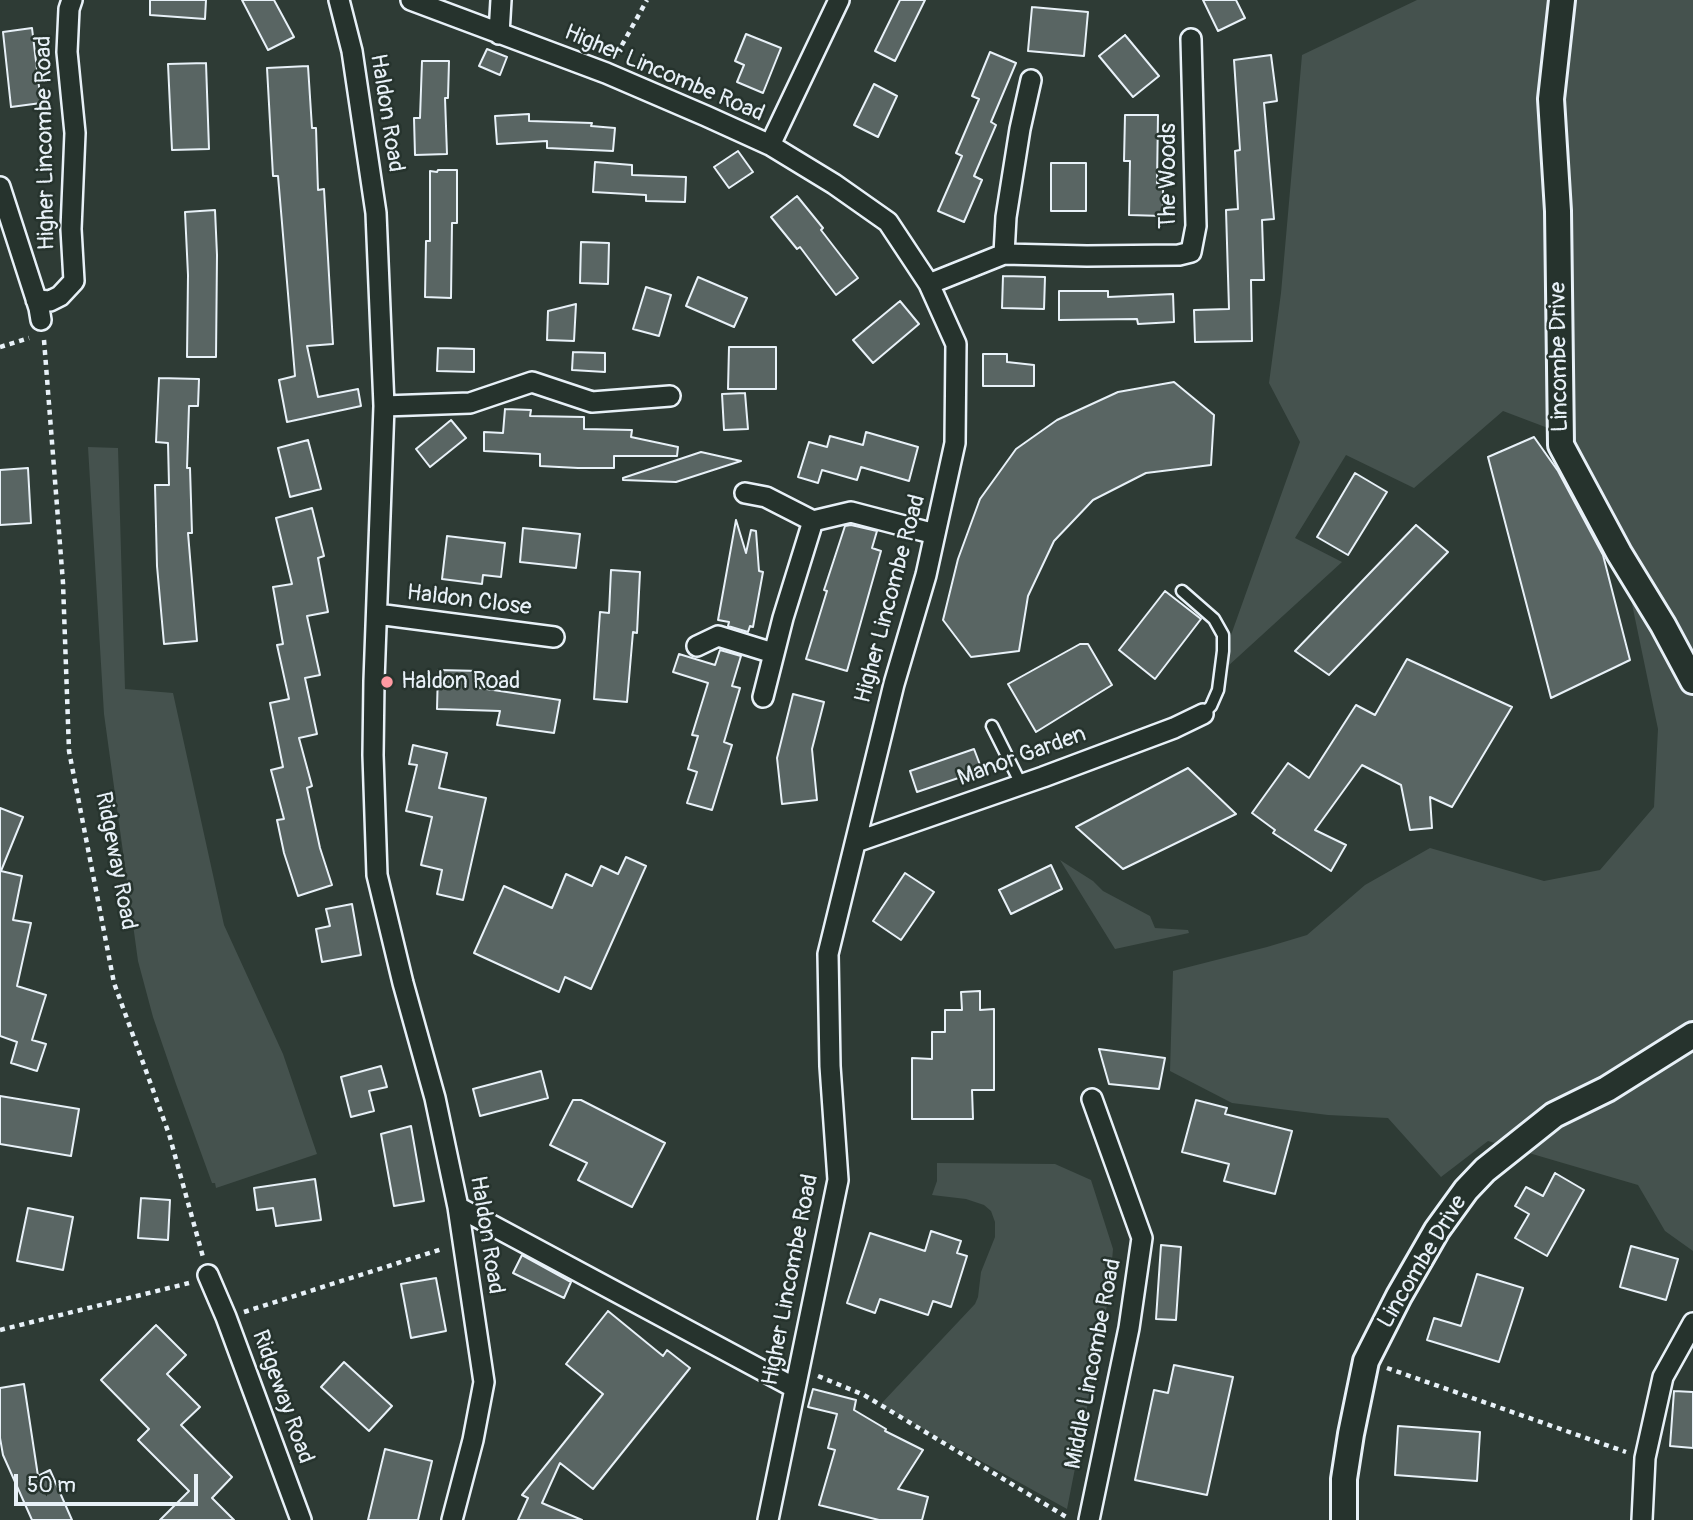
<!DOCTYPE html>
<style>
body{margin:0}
#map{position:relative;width:1693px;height:1520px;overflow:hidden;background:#2e3b35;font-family:Pangolin,sans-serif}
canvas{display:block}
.scale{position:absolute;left:14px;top:1474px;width:184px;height:32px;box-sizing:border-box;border:4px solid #e8f1f8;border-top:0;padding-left:9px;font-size:21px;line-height:24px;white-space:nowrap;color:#e8f1f8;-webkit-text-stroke:5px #26332d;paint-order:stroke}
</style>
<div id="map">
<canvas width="1693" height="1520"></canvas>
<div class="scale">50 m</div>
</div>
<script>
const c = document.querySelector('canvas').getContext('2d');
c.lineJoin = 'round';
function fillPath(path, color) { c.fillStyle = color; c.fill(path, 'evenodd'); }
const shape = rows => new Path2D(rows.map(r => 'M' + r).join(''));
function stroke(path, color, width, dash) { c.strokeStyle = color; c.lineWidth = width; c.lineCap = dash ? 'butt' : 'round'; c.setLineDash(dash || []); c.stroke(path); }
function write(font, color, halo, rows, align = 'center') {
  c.font = font + ' Pangolin,sans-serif'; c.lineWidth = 5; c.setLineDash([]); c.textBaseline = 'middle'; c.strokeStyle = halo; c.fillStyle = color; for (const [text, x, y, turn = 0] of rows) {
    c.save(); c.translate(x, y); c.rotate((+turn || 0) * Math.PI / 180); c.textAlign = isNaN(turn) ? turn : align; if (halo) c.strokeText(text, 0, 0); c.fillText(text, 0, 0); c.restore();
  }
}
fillPath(shape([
 [1417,0,1693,0,1693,1251,1665,1231,1638,1185,1488,1141,1441,1177,1388,1118,1328,1115,1232,1103,1170,1071,1173,971,1267,947,1307,935,1365,885,1430,848,1544,881,1600,870,1654,807,1658,729,1627,580,1569,436,1503,411,1414,488,1346,455,1295,538,1342,562,1216,677,1300,442,1269,383,1281,293,1302,55],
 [88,447,118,448,125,689,173,693,224,925,283,1054,317,1154,216,1188,215,1183,212,1183,176,1084,153,1017,138,961,104,714],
 [1060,860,1093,881,1103,891,1150,916,1155,928,1188,930,1189,933,1115,949],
 [937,1163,1055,1164,1091,1180,1113,1249,1109,1295,1067,1509,880,1405,975,1304,978,1297,981,1272,995,1237,995,1222,991,1211,984,1205,966,1199,932,1195,937,1181]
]), '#45524e');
const building = shape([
 [150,0,206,0,205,19,150,15,150,0],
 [242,0,274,0,294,37,268,50,242,0],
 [900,0,925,0,895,61,875,51,900,0],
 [1203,0,1236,0,1245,18,1218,31,1203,0],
 [1032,7,1088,12,1084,56,1028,51,1032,7],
 [32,28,41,103,11,107,3,32,32,28],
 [746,34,781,48,763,93,737,82,744,65,735,61,746,34],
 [1125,35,1159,76,1133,97,1099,56,1125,35],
 [487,49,507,57,500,75,479,66,487,49],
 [990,52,1016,63,991,122,996,125,974,176,982,180,964,222,938,211,962,156,956,153,979,99,972,96,990,52],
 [1271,55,1277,101,1264,103,1274,219,1262,220,1264,280,1251,280,1252,341,1195,342,1194,310,1229,309,1226,210,1238,209,1235,151,1240,150,1234,60,1271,55],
 [422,61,449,61,448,98,445,98,447,154,415,155,414,118,420,118,422,61],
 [206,63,209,149,172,150,168,64,206,63],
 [308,66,312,128,316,128,318,190,324,189,333,344,307,346,318,397,358,389,361,406,287,422,279,380,295,376,278,176,273,176,267,68,308,66],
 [874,84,897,96,878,137,854,125,874,84],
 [529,114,529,121,592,123,591,126,615,128,613,151,547,148,547,141,497,144,495,116,529,114],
 [1125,115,1158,115,1157,183,1163,183,1163,216,1129,215,1130,161,1124,161,1125,115],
 [738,151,753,172,729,188,714,167,738,151],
 [595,162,632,165,632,175,686,177,685,202,646,201,646,195,593,192,595,162],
 [1051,163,1086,163,1086,211,1051,211,1051,163],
 [438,170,457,170,457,223,452,223,451,298,425,297,426,241,430,241,430,171,437,172,438,170],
 [797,196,823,228,821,230,858,278,836,295,800,247,797,249,771,217,797,196],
 [215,210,217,255,216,357,187,357,188,275,185,212,215,210],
 [581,242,609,243,608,284,580,283,581,242],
 [1003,276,1045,277,1044,309,1002,308,1003,276],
 [698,277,747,298,734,327,686,306,698,277],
 [646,287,671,295,659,336,633,329,646,287],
 [1059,291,1108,291,1108,297,1173,294,1174,322,1138,324,1137,319,1059,320,1059,291],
 [900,301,919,324,873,363,853,340,900,301],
 [576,304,574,341,547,340,548,311,576,304],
 [729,347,776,347,776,389,728,389,729,347],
 [438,348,474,349,474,372,437,371,438,348],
 [573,352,605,353,605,372,572,370,573,352],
 [983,354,1007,354,1007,362,1034,365,1034,386,983,386,983,354],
 [159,378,199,379,198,406,189,406,187,468,190,468,192,533,188,533,197,641,164,644,157,566,155,485,169,485,168,443,156,442,159,378],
 [1174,382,1214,415,1211,465,1146,473,1093,500,1054,541,1028,596,1019,651,971,657,943,620,958,559,980,499,1016,449,1057,420,1118,392,1174,382],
 [745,393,748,429,724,430,722,394,745,393],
 [505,409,531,410,530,416,584,417,584,429,632,430,631,437,678,447,677,456,614,456,614,468,578,468,540,466,540,454,484,451,484,432,503,433,505,409],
 [451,420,466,438,430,467,416,449,451,420],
 [866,432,918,447,909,481,861,467,857,480,822,470,818,483,798,477,809,442,827,447,830,436,863,445,866,432],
 [1534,437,1558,471,1603,555,1630,660,1551,698,1488,457,1534,437],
 [308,440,321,489,290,497,278,448,308,440],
 [701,452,741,461,676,482,623,480,623,478,701,452],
 [28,468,31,523,0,525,0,470,28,468],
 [1355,473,1387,492,1348,555,1317,537,1355,473],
 [312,508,324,556,318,558,328,612,307,616,320,675,305,678,317,734,299,738,312,786,307,788,320,848,332,885,298,896,284,853,277,820,284,819,271,770,283,767,270,703,289,699,277,645,283,644,273,587,292,584,276,518,312,508],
 [736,520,746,553,751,530,756,531,759,571,763,572,753,627,750,626,748,632,728,626,729,622,718,620,736,520],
 [851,525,877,531,872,548,881,551,847,671,806,659,827,591,824,590,845,526,851,525],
 [1416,525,1448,552,1329,675,1295,651,1416,525],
 [523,528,580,534,576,568,520,562,523,528],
 [447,536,505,543,501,577,483,575,482,584,442,579,447,536],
 [611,570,640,572,637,633,633,632,627,702,594,699,600,612,609,613,611,570],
 [1165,591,1201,619,1155,679,1119,650,1165,591],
 [1080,644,1088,644,1112,685,1036,732,1008,684,1080,644],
 [720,650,741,656,732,686,740,688,724,742,732,745,712,810,687,803,697,772,688,769,698,736,692,735,708,683,673,672,679,654,715,665,720,650],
 [1407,659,1512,707,1452,807,1430,797,1432,828,1410,830,1401,785,1362,765,1315,830,1346,845,1331,871,1273,833,1275,830,1252,813,1288,763,1309,778,1356,705,1375,715,1407,659],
 [438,670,480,671,480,688,560,700,554,733,497,725,500,711,437,709,438,670],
 [793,694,824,702,812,749,817,800,782,804,777,758,793,694],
 [413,745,447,753,439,788,486,798,463,900,437,894,442,870,421,865,432,817,406,811,417,765,409,764,413,745],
 [974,749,982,770,917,792,910,771,974,749],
 [1188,768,1236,814,1123,869,1076,827,1188,768],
 [0,808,23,817,1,871,22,876,13,920,31,923,17,986,46,995,32,1040,46,1044,37,1071,11,1063,17,1042,0,1036,0,808],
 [626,857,646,866,591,989,565,977,559,992,474,953,504,886,552,908,566,874,592,886,601,866,618,874,626,857],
 [1051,865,1062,889,1011,914,999,890,1051,865],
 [905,873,934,892,901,940,873,921,905,873],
 [352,904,361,955,322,962,316,929,330,926,326,909,352,904],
 [980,991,980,1010,994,1009,994,1090,972,1090,973,1119,912,1119,912,1058,932,1059,932,1032,945,1032,945,1010,962,1010,961,992,980,991],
 [1099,1049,1165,1058,1159,1089,1109,1084,1099,1049],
 [381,1066,387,1087,369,1091,374,1111,351,1117,341,1077,381,1066],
 [541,1071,548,1098,480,1116,473,1089,541,1071],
 [0,1096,79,1109,71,1156,0,1144,0,1096],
 [573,1100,581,1100,665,1143,632,1207,578,1180,587,1163,550,1145,573,1100],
 [1196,1100,1227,1108,1225,1114,1292,1131,1275,1194,1224,1181,1229,1164,1182,1152,1196,1100],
 [411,1126,424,1201,394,1206,381,1134,411,1126],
 [1555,1173,1584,1190,1547,1256,1515,1238,1529,1214,1515,1206,1526,1187,1543,1196,1555,1173],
 [315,1179,321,1220,276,1226,273,1208,257,1210,254,1188,315,1179],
 [141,1198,170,1200,168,1240,138,1238,141,1198],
 [28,1208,73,1217,63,1270,17,1261,28,1208],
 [931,1231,961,1241,957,1253,967,1256,951,1307,933,1301,928,1315,880,1299,875,1313,847,1303,870,1233,925,1251,931,1231],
 [1161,1245,1181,1247,1176,1320,1156,1319,1161,1245],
 [1631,1246,1678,1259,1666,1300,1620,1287,1631,1246],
 [522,1255,571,1282,564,1298,513,1273,522,1255],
 [1477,1274,1523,1288,1499,1362,1427,1340,1434,1318,1461,1326,1477,1274],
 [436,1278,446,1331,411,1338,401,1284,436,1278],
 [608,1311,663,1356,667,1350,690,1368,593,1489,560,1463,542,1503,582,1520,518,1520,528,1498,522,1495,603,1394,566,1364,608,1311],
 [156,1325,186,1355,167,1374,200,1407,181,1425,232,1477,212,1498,234,1520,160,1520,189,1491,138,1440,149,1429,101,1380,156,1325],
 [344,1362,392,1406,369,1431,321,1387,344,1362],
 [1174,1365,1233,1377,1207,1495,1135,1480,1154,1390,1168,1393,1174,1365],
 [24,1384,38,1476,50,1470,72,1520,32,1520,3,1455,0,1438,0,1388,24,1384],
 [813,1389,856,1400,854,1410,886,1429,885,1431,923,1450,898,1489,928,1497,922,1520,879,1520,819,1505,835,1450,828,1448,837,1414,808,1407,813,1389],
 [1674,1391,1693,1392,1693,1448,1670,1446,1674,1391],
 [1398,1426,1480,1432,1477,1481,1395,1475,1398,1426],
 [385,1449,432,1461,418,1520,368,1520,385,1449]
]);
fillPath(building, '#596563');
stroke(building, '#e8f1f8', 2);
const service = shape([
 [1182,591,1214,619,1223,635,1223,651,1218,690,1211,706,1203,714],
 [992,726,1021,784]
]);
const minor = shape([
 [339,0,352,51,376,213,384,406,374,681,373,755,377,875,403,983,435,1098,458,1207,484,1382,473,1440,452,1520],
 [411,0,606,73,706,116,770,145,834,184,888,222,929,284,956,344,955,443,926,575,894,684,828,954,830,1066,838,1180,768,1520],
 [499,34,501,0],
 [770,145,839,0],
 [0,187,39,308,41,320],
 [1004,254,1006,217,1020,129,1031,80],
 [929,284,1004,254,1087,256,1179,255,1191,252,1196,226,1191,39],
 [36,300,50,301,60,296,74,281,71,229,75,133,67,52,69,9,72,0],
 [384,406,470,403,532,382,592,402,670,396],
 [745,493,766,497,813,521,851,512,935,534],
 [377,614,554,637],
 [697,646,718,636,773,653],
 [763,697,783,618,813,521],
 [856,842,1043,777,1174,728,1203,714],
 [458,1207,795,1388],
 [208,1275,226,1317,301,1520],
 [1089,1520,1129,1328,1142,1238,1092,1099],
 [1642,1520,1645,1458,1663,1377,1693,1323]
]);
const tertiary = shape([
 [1562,0,1551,99,1558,211,1561,445,1619,553,1663,625,1693,681],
 [1344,1520,1344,1479,1351,1434,1366,1361,1399,1296,1437,1230,1466,1190,1485,1170,1554,1115,1607,1089,1693,1035]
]);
stroke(service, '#e8f1f8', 15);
stroke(minor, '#e8f1f8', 24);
stroke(tertiary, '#e8f1f8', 30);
stroke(shape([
 [617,54,647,0],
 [44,340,63,583,69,751,114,983,169,1134,203,1257],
 [0,347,29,338],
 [244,1312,442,1249],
 [0,1330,189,1283],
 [1387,1368,1626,1452],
 [818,1376,864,1395,1068,1518]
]), '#e8f1f8', 4.5, [5, 5]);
stroke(service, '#26332d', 10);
stroke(minor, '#26332d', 19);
stroke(tertiary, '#26332d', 24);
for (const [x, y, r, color] of [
 [387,682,7,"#ff9aa2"]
]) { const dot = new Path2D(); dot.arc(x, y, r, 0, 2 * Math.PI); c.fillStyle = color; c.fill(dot); stroke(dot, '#26332d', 2.5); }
write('23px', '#e8f1f8', '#26332d', [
 ["Higher Lincombe Road",664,74,23],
 ["Haldon Road",386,113,81],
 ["Higher Lincombe Road",46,143,-91],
 ["The Woods",1169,176,-90],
 ["Lincombe Drive",1560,357,-91],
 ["Higher Lincombe Road",891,599,-75],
 ["Haldon Close",469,601,7],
 ["Manor Garden",1022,757,-20],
 ["Ridgeway Road",115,861,79],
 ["Haldon Road",486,1235,81],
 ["Lincombe Drive",1423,1262,-59],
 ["Higher Lincombe Road",791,1280,-79],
 ["Middle Lincombe Road",1094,1364,-79],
 ["Ridgeway Road",282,1397,70]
]);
write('23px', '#e8f1f8', '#26332d', [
 ["Haldon Road",401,682]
], 'left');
</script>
